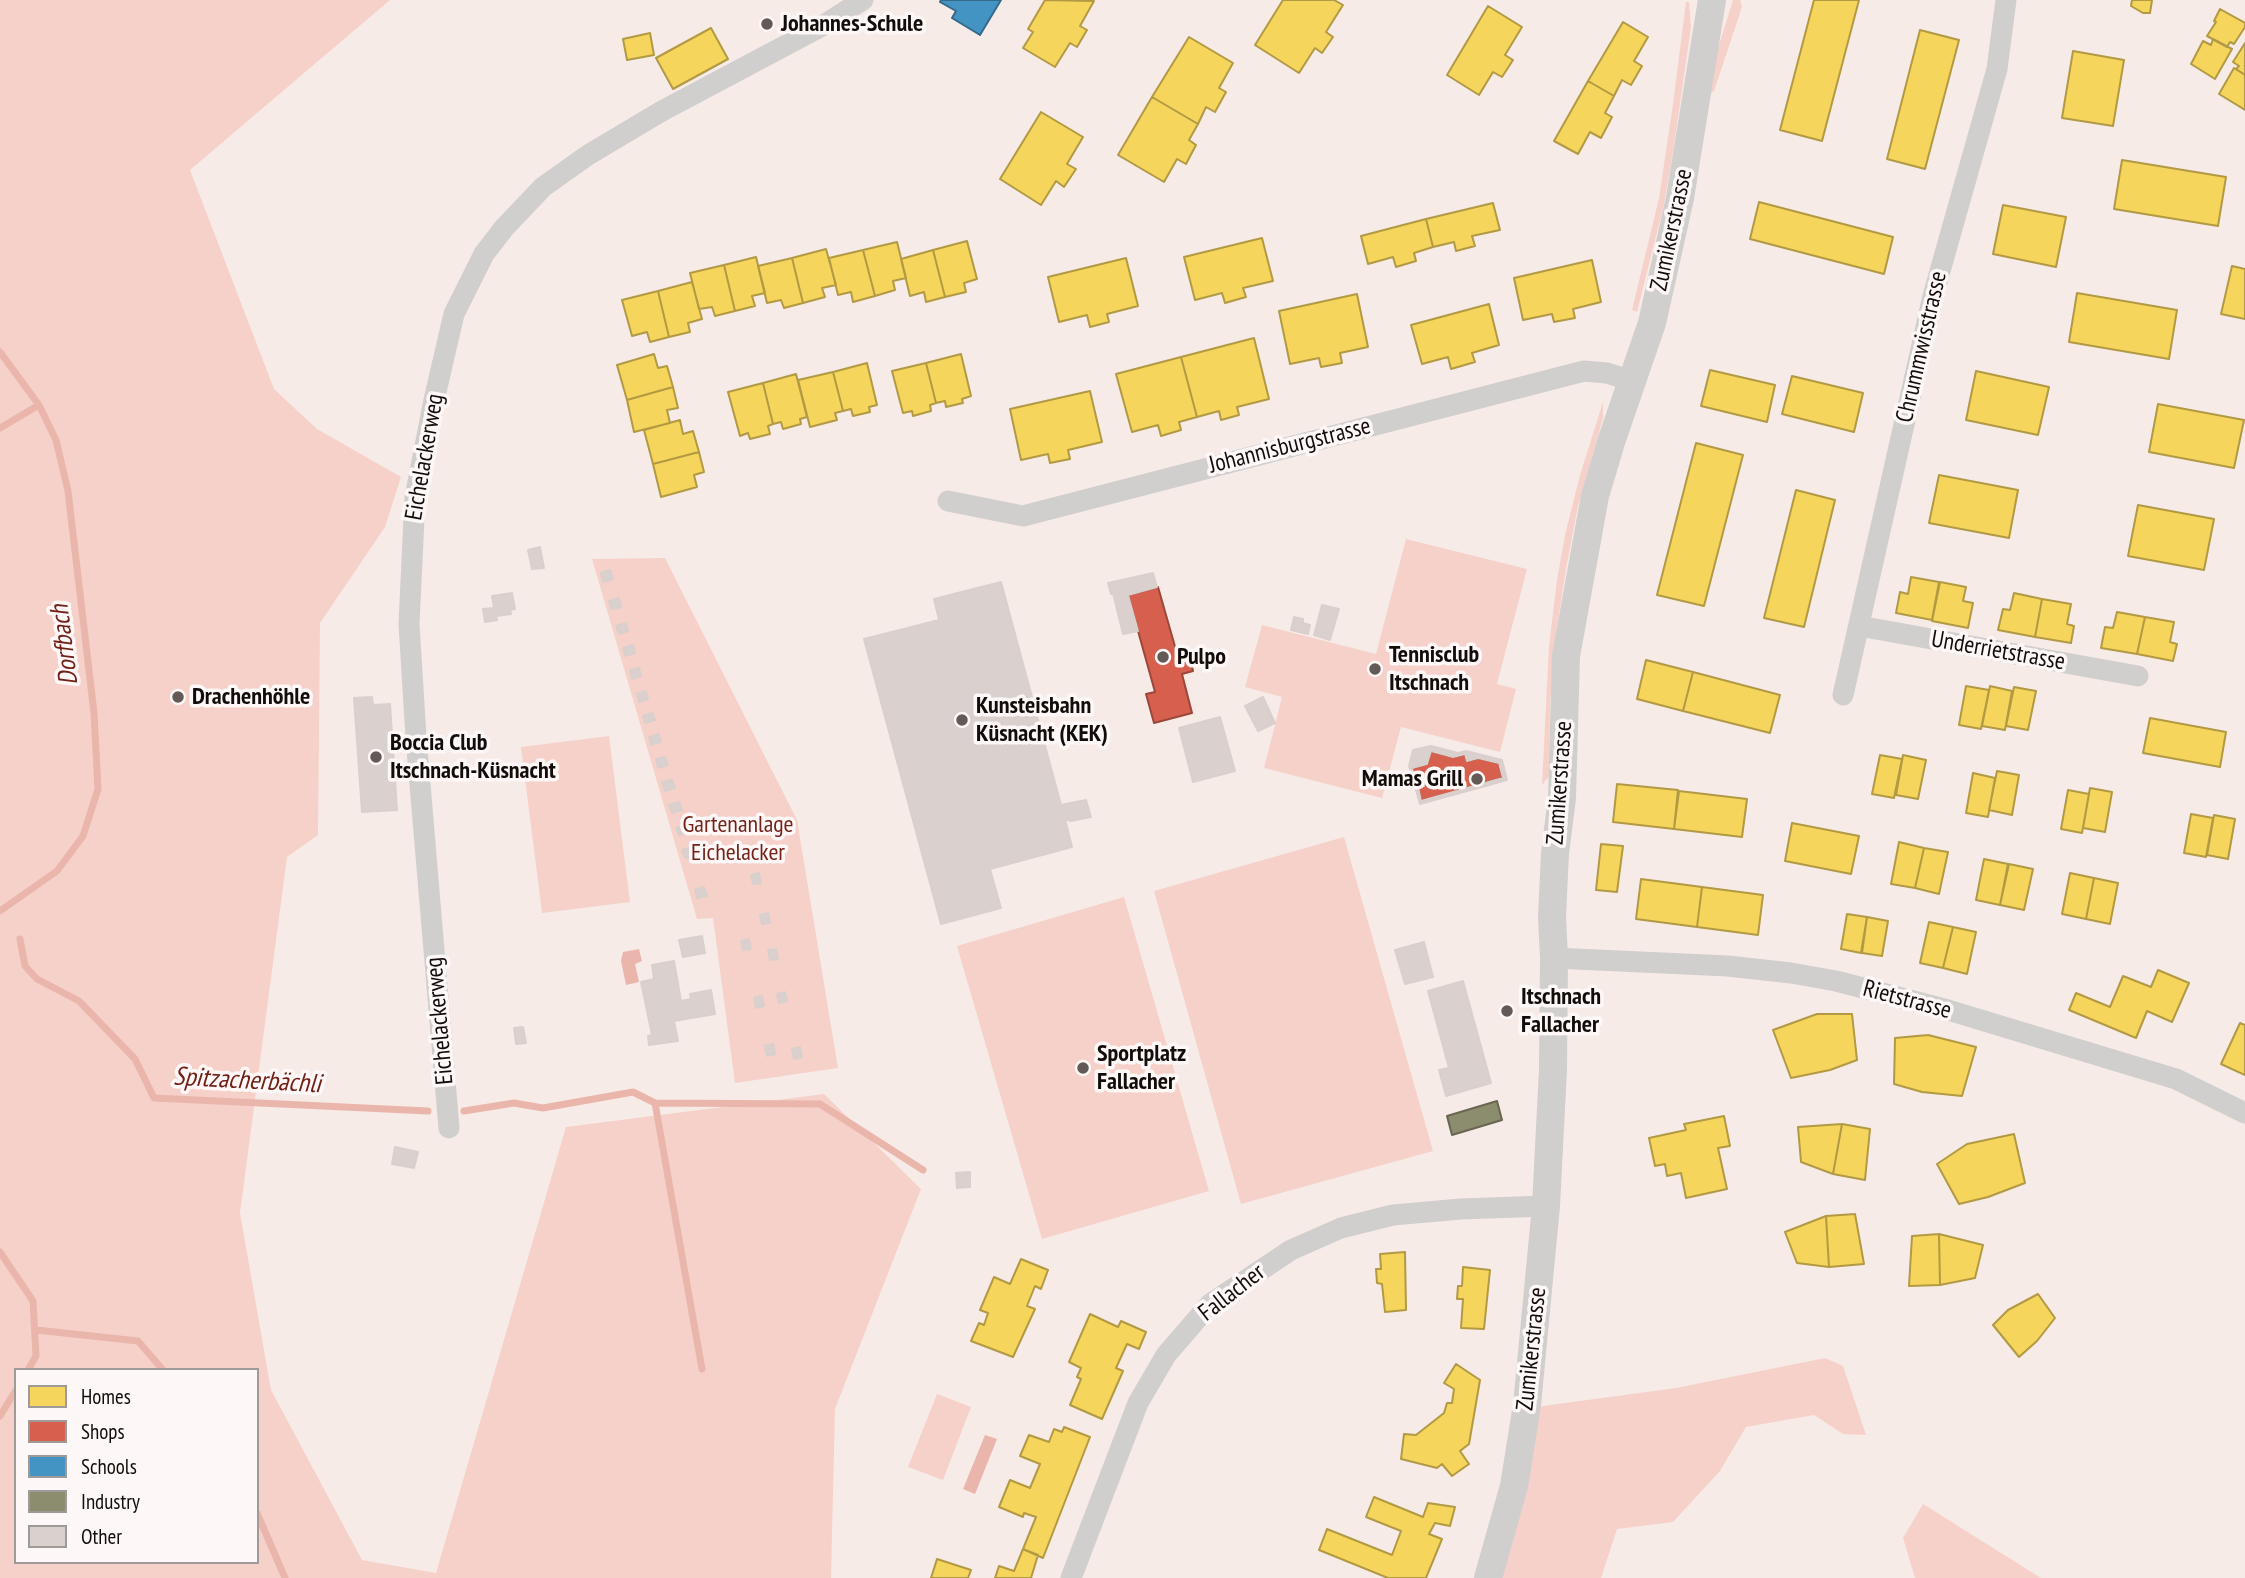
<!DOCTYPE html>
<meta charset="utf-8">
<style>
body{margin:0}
#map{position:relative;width:2245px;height:1578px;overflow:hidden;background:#f7ebe8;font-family:"PT Sans Narrow",sans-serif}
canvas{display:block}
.legend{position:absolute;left:14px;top:1368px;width:245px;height:196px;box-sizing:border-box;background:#fdf8f7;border:2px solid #9f9a98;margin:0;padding:9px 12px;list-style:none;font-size:21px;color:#130c0a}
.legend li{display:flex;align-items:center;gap:14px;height:35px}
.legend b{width:35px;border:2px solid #9f9a98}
</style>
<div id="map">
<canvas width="2245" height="1578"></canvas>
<ul class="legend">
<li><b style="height:19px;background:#f6d55c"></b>Homes</li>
<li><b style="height:19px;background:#d6604d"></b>Shops</li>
<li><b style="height:19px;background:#4393c3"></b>Schools</li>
<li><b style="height:19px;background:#8c8c6e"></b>Industry</li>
<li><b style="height:19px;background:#dad0ce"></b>Other</li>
</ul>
</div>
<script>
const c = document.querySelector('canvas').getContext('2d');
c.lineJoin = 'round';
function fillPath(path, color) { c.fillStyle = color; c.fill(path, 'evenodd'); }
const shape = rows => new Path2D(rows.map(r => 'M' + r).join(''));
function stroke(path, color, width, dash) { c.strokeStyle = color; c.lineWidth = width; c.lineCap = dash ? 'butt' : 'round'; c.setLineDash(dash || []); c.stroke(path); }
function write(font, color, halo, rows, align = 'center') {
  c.font = font + ' "PT Sans Narrow",sans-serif'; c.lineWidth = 7; c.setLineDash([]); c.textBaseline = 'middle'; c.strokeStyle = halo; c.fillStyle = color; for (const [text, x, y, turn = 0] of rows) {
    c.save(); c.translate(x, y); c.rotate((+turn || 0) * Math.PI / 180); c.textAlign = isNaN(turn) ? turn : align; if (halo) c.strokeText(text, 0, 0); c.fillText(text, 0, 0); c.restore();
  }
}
fillPath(shape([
 [0,0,390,0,190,170,274,389,317,429,401,477,385,527,320,623,318,835,287,857,240,1213,271,1390,362,1560,436,1573,566,1127,824,1094,921,1189,835,1409,831,1578,0,1578],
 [16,1370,257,1370,257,1562,16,1562],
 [1733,0,1740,0,1742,7,1714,91,1708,95,1713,64],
 [1686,2,1689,2,1691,27,1673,152,1664,204,1637,312,1632,310,1659,198,1673,104],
 [1603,402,1603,418,1578,506,1566,569,1554,647,1550,707,1549,776,1542,785,1549,646,1557,580,1565,535,1580,475],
 [1406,539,1527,569,1497,684,1516,689,1500,752,1401,727,1382,798,1264,768,1282,697,1245,687,1262,625,1376,654],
 [665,558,797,820,838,1068,735,1083,713,918,697,919,592,559],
 [609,736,630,902,542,913,521,747],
 [1344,837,1433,1151,1241,1204,1154,891],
 [1124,897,1209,1191,1042,1239,957,946],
 [1825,1358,1843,1366,1866,1435,1843,1434,1814,1415,1746,1427,1720,1471,1673,1522,1617,1529,1601,1578,1488,1578,1528,1408,1676,1388],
 [937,1394,971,1407,943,1480,908,1467],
 [1923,1504,2041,1578,1915,1578,1903,1538]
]), '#f6d1ca');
fillPath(shape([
 [639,949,642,961,635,964,639,982,626,985,621,961,623,952],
 [985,1435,997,1439,975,1494,963,1489]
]), '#eab6ac');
const homes = shape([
 [1045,0,1094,1,1080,26,1087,30,1077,47,1070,43,1055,67,1023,48,1033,32,1028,29,1045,0],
 [1283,0,1334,0,1343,5,1326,32,1333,37,1322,53,1315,48,1299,73,1255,45,1283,0],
 [1814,0,1859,0,1822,141,1780,130,1814,0],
 [2132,0,2152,0,2150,13,2143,13,2131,6,2132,0],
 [1488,6,1522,27,1505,55,1513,60,1502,77,1493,72,1479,95,1447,75,1488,6],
 [2220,9,2245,23,2245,27,2234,44,2230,42,2227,47,2207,36,2216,22,2214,21,2220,9],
 [1623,22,1648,37,1634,61,1642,66,1631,85,1622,80,1614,96,1588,81,1623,22],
 [711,28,728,59,673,89,656,58,711,28],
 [1920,30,1959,40,1925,169,1887,159,1920,30],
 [650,33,654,55,627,60,623,39,650,33],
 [1189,37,1233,63,1219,88,1226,92,1215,112,1206,107,1198,124,1152,97,1189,37],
 [2213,39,2232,49,2215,79,2191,64,2203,41,2211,45,2213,39],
 [2245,43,2245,75,2236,69,2239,66,2233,62,2245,43],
 [2073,51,2124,60,2113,126,2062,118,2073,51],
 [2234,68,2245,75,2245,110,2219,94,2234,68],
 [1588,81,1614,96,1605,113,1612,117,1601,138,1590,132,1578,154,1554,141,1588,81],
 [1152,97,1198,124,1189,140,1196,145,1186,164,1177,159,1164,182,1118,155,1152,97],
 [1041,112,1083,137,1067,164,1076,169,1064,187,1056,181,1041,205,1000,179,1041,112],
 [2122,160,2226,177,2218,226,2114,209,2122,160],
 [1759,202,1893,237,1884,274,1750,239,1759,202],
 [1493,203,1500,230,1472,236,1475,246,1456,251,1454,242,1433,247,1426,219,1493,203],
 [2003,205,2066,217,2056,267,1993,254,2003,205],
 [1426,219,1433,247,1414,253,1416,261,1396,267,1393,257,1368,264,1361,236,1426,219],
 [1262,238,1273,281,1243,288,1246,297,1225,303,1222,293,1195,300,1184,257,1262,238],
 [967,241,977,279,964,283,966,292,945,297,933,250,967,241],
 [897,242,906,278,893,281,895,290,875,296,863,250,897,242],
 [826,249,836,285,822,288,825,297,803,303,792,258,826,249],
 [863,250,875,296,853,302,851,292,838,295,829,258,863,250],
 [933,250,945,297,926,302,924,292,910,296,901,259,933,250],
 [756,257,765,293,752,296,755,306,735,311,724,265,756,257],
 [792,258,803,303,784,308,781,300,767,303,758,266,792,258],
 [1126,258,1138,306,1107,314,1109,322,1090,327,1087,315,1059,322,1048,277,1126,258],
 [1592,260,1601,302,1573,309,1575,318,1554,322,1552,314,1523,320,1514,278,1592,260],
 [724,265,735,311,715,316,712,307,699,309,690,273,724,265],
 [2232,266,2245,269,2245,319,2221,314,2232,266],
 [692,282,702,319,688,323,690,332,669,337,658,291,692,282],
 [658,291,669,337,650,342,647,332,632,336,622,300,658,291],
 [2077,293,2177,310,2169,359,2069,342,2077,293],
 [1357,294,1368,347,1340,353,1342,363,1321,367,1319,358,1290,364,1279,311,1357,294],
 [1489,304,1499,345,1472,353,1475,362,1451,369,1448,357,1422,364,1411,325,1489,304],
 [1254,338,1269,399,1237,407,1239,415,1221,420,1219,411,1197,417,1181,357,1254,338],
 [654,354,658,368,667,366,673,387,627,400,617,365,654,354],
 [961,354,971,396,962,399,963,403,946,407,945,401,936,403,926,363,961,354],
 [1181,357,1197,417,1179,422,1181,430,1161,436,1158,425,1132,432,1116,374,1181,357],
 [867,363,877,405,869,407,870,412,853,416,851,409,843,411,833,372,867,363],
 [926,363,936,403,930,405,931,411,913,416,912,411,903,413,892,371,926,363],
 [1710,370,1775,385,1767,422,1701,406,1710,370],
 [1976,371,2049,387,2038,435,1966,420,1976,371],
 [833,372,843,411,835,413,837,420,810,427,798,380,833,372],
 [796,374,807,417,800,419,801,424,783,429,781,422,773,424,763,383,796,374],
 [1792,376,1863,393,1854,432,1782,414,1792,376],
 [763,383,773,424,768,426,770,434,750,439,748,433,740,436,728,392,763,383],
 [673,387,678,408,667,410,670,423,634,432,627,400,673,387],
 [1090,391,1102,442,1068,450,1070,459,1050,463,1048,454,1021,460,1010,409,1090,391],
 [2158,404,2244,420,2234,468,2149,452,2158,404],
 [680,420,683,434,693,431,699,452,653,464,644,430,680,420],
 [1696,443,1743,455,1704,606,1657,595,1696,443],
 [699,452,704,472,694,475,697,487,661,497,653,464,699,452],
 [1939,475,2018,490,2009,538,1929,523,1939,475],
 [1796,490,1835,500,1804,627,1764,618,1796,490],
 [2138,505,2214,519,2204,570,2128,556,2138,505],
 [1911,577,1939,582,1932,620,1896,613,1900,592,1908,594,1911,577],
 [1940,582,1966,587,1963,601,1973,603,1968,628,1932,621,1940,582],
 [2014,593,2042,599,2035,637,1998,630,2003,609,2010,610,2014,593],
 [2042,599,2071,604,2067,624,2074,626,2071,643,2035,637,2042,599],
 [2117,612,2145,617,2137,654,2101,648,2105,627,2113,628,2117,612],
 [2145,617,2174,622,2170,642,2177,644,2173,661,2137,654,2145,617],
 [1646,660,1693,672,1683,711,1637,699,1646,660],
 [1693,672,1780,695,1770,733,1683,711,1693,672],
 [1966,686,1989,690,1981,729,1959,725,1966,686],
 [1990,686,2012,691,2005,730,1982,726,1990,686],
 [2014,687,2036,691,2028,730,2006,726,2014,687],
 [2150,718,2226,732,2220,767,2143,753,2150,718],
 [1880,755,1902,759,1894,798,1872,794,1880,755],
 [1903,755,1926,760,1918,799,1896,795,1903,755],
 [1997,771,2019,775,2012,815,1989,810,1997,771],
 [1973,773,1995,778,1988,817,1966,813,1973,773],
 [1617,784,1678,790,1674,829,1613,822,1617,784],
 [2090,788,2112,792,2105,832,2083,828,2090,788],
 [2068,790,2089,794,2082,833,2061,829,2068,790],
 [1679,791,1747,799,1742,837,1674,829,1679,791],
 [2191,814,2213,818,2206,857,2184,853,2191,814],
 [2214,815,2235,819,2228,859,2207,855,2214,815],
 [1792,823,1859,836,1851,874,1785,861,1792,823],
 [1899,842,1924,848,1915,888,1891,884,1899,842],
 [1601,844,1623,846,1617,892,1596,890,1601,844],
 [1924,848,1948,852,1939,894,1915,888,1924,848],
 [1984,859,2008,864,2000,905,1976,900,1984,859],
 [2009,864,2033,869,2024,910,2000,905,2009,864],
 [2070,873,2094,878,2086,919,2062,914,2070,873],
 [2094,878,2118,883,2110,924,2086,919,2094,878],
 [1641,879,1702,887,1697,927,1636,919,1641,879],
 [1702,887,1763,895,1758,935,1697,927,1702,887],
 [1847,914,1867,917,1861,953,1841,949,1847,914],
 [1867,917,1888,921,1882,956,1862,953,1867,917],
 [1929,922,1953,927,1943,968,1920,963,1929,922],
 [1953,927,1976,932,1967,974,1943,968,1953,927],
 [2158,970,2189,983,2172,1022,2147,1011,2136,1038,2069,1010,2076,993,2110,1007,2123,976,2151,987,2158,970],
 [1817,1014,1852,1014,1857,1060,1830,1070,1791,1078,1773,1030,1817,1014],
 [2240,1023,2245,1025,2245,1075,2221,1064,2240,1023],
 [1928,1035,1976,1047,1962,1096,1922,1092,1894,1084,1895,1038,1928,1035],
 [1724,1116,1730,1146,1718,1148,1727,1189,1686,1198,1681,1173,1667,1176,1665,1164,1655,1166,1649,1138,1686,1130,1684,1124,1724,1116],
 [1842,1124,1870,1129,1865,1180,1833,1174,1842,1124],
 [1842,1124,1833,1174,1801,1162,1798,1127,1842,1124],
 [2014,1134,2025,1183,1988,1197,1959,1204,1937,1164,1967,1144,2014,1134],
 [1855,1214,1864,1264,1829,1267,1826,1216,1855,1214],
 [1826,1216,1829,1267,1797,1263,1785,1232,1826,1216],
 [1939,1234,1983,1245,1975,1278,1940,1285,1939,1234],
 [1939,1234,1940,1285,1909,1286,1912,1236,1939,1234],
 [1405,1252,1406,1310,1385,1312,1382,1284,1377,1283,1376,1269,1381,1269,1380,1254,1405,1252],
 [1021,1259,1048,1270,1041,1289,1035,1286,1027,1306,1035,1309,1013,1357,971,1341,979,1323,984,1325,988,1313,980,1310,994,1277,1010,1284,1021,1259],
 [1463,1267,1490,1270,1484,1329,1461,1328,1463,1299,1457,1299,1458,1286,1462,1286,1463,1267],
 [2038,1294,2055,1318,2037,1341,2019,1357,1993,1325,2008,1310,2038,1294],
 [1090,1314,1118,1327,1121,1321,1146,1332,1139,1349,1127,1344,1116,1368,1123,1371,1102,1419,1070,1405,1081,1379,1077,1377,1081,1368,1069,1362,1090,1314],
 [1456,1364,1480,1380,1469,1444,1460,1451,1469,1464,1452,1476,1442,1464,1437,1468,1401,1459,1404,1434,1416,1435,1444,1413,1447,1403,1452,1403,1454,1389,1444,1383,1456,1364],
 [1064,1427,1090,1437,1043,1558,1023,1549,1036,1517,1024,1513,1023,1517,999,1507,1010,1480,1030,1488,1040,1464,1020,1456,1029,1435,1049,1442,1054,1429,1062,1432,1064,1427],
 [1374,1497,1423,1517,1428,1503,1455,1507,1450,1526,1435,1523,1429,1534,1442,1539,1426,1578,1388,1578,1319,1550,1327,1529,1392,1555,1401,1531,1366,1517,1374,1497],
 [1023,1549,1038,1555,1031,1578,995,1578,999,1566,1014,1571,1023,1549],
 [937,1559,971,1570,968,1578,931,1578,937,1559]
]);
fillPath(homes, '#f6d55c');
stroke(homes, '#b29943', 2);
const shops = shape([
 [1158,587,1176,650,1187,647,1193,671,1182,674,1192,713,1154,723,1146,694,1155,692,1128,595,1158,587],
 [1431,751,1453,757,1465,754,1467,761,1478,758,1499,763,1503,778,1421,801,1418,787,1424,786,1423,782,1416,784,1412,768,1427,764,1431,751]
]);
fillPath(shops, '#d6604d');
stroke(shops, '#9c4739', 2);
const schools = shape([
 [941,0,1001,0,980,35,952,18,956,11,940,2,941,0]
]);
fillPath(schools, '#4393c3');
stroke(schools, '#356a8c', 2);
const industry = shape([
 [1497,1101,1502,1120,1452,1135,1447,1116,1497,1101]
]);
fillPath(industry, '#8c8c6e');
stroke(industry, '#686650', 2);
stroke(shape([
 [0,352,39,405,56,440,68,491,94,713,98,789,83,836,57,871,0,911],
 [0,428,39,405],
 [20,939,25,966,37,979,79,1001,135,1059,154,1098,428,1111],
 [655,1103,702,1369],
 [464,1111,514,1103,543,1108,633,1092,655,1103,820,1104,923,1170],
 [0,1252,33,1301,36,1356,28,1370],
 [36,1330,138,1341,163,1370],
 [0,1416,16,1390],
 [257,1513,285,1578]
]), '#eab6ac', 7);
const building = shape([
 [540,547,544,568,532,569,528,550,540,547],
 [610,570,613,579,603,582,601,573,610,570],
 [1153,573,1157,587,1128,595,1138,631,1123,634,1113,593,1111,594,1108,583,1153,573],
 [1001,582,1061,805,1086,800,1091,817,1071,821,1065,819,1072,847,990,869,1001,908,941,924,864,639,939,620,934,599,1001,582],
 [512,593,515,609,510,610,511,614,496,616,497,620,485,622,483,609,494,608,492,596,512,593],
 [619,598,621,607,611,609,609,601,619,598],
 [1322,605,1339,609,1330,640,1314,635,1322,605],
 [1294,617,1303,619,1303,623,1310,625,1308,634,1291,630,1294,617],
 [626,623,628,631,619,634,616,626,626,623],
 [633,645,635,653,625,656,623,648,633,645],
 [639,668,641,676,632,679,630,670,639,668],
 [646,691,648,699,639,702,637,694,646,691],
 [372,697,373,705,390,704,397,810,362,812,354,698,372,697],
 [1263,697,1275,723,1258,731,1245,706,1263,697],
 [652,713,655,720,645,723,643,716,652,713],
 [1220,717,1235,771,1193,782,1179,728,1220,717],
 [659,734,661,742,651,745,649,737,659,734],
 [1431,746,1458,753,1466,751,1502,760,1507,780,1420,804,1409,766,1413,750,1431,746],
 [1431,751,1453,757,1465,754,1467,761,1478,758,1499,763,1503,778,1421,801,1418,787,1424,786,1423,782,1416,784,1412,768,1427,764,1431,751],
 [665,757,668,765,658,768,656,759,665,757],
 [672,780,675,788,665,791,662,782,672,780],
 [679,802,682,810,672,813,669,805,679,802],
 [686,825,688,833,679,835,676,828,686,825],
 [692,847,695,855,685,858,682,850,692,847],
 [759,873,761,883,753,884,751,875,759,873],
 [704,887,707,896,697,898,695,890,704,887],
 [768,913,770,923,762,924,760,915,768,913],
 [702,936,705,953,683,957,679,940,702,936],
 [749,939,751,949,743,950,741,941,749,939],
 [1424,942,1433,977,1405,984,1395,950,1424,942],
 [776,949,778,959,770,960,768,950,776,949],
 [674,961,681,1001,691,999,690,994,711,990,715,1014,674,1021,678,1041,649,1045,648,1036,652,1035,641,982,654,979,652,965,674,961],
 [1463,981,1491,1083,1446,1096,1439,1070,1449,1068,1428,991,1463,981],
 [785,992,787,1001,779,1003,777,994,785,992],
 [762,996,764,1006,756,1008,754,998,762,996],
 [523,1027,526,1043,516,1044,514,1028,523,1027],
 [773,1044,775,1054,767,1056,765,1046,773,1044],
 [800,1047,802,1057,794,1059,792,1049,800,1047],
 [395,1147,418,1152,414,1168,392,1164,395,1147],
 [970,1172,970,1187,957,1188,956,1173,970,1172]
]);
fillPath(building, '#dad0ce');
stroke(building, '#d9d0cd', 2);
stroke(shape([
 [948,501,1023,516,1584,371,1607,373,1632,381],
 [1859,626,2138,676],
 [1843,695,1933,296,1997,69,2006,0],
 [1554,958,1728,966,1791,973,1836,981,1948,1010,2176,1079,2245,1113],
 [449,1128,416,737,409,624,415,497,434,400,454,314,484,254,504,228,543,187,588,155,662,111,822,26,863,0],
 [1071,1578,1138,1403,1166,1355,1210,1304,1291,1250,1341,1228,1393,1215,1461,1209,1546,1206]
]), '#d1cece', 21);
stroke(shape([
 [1488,1578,1514,1486,1527,1405,1546,1206,1553,1069,1554,958,1552,917,1555,853,1562,798,1566,656,1595,496,1611,442,1652,323,1680,198,1712,0]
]), '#d1cece', 28);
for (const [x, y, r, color] of [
 [767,24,7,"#635a58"],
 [1163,657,7,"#635a58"],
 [1375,669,7,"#635a58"],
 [178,697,7,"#635a58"],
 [962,720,7,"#635a58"],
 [376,757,7,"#635a58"],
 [1477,779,7,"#635a58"],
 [1507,1011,7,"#635a58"],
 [1083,1068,7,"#635a58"]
]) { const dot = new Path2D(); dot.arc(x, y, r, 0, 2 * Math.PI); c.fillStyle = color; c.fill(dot); stroke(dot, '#fdf8f7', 2.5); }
write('bold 24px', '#130c0a', '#fdf8f7', [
 ["Johannes-Schule",781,24],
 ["Tennisclub",1389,655],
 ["Itschnach",1389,683],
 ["Pulpo",1177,657],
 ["Drachenhöhle",192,697],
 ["Kunsteisbahn",976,706],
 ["Küsnacht (KEK)",976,734],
 ["Boccia Club",390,743],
 ["Itschnach-Küsnacht",390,771],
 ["Mamas Grill",1463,779,"right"],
 ["Itschnach",1521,997],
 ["Fallacher",1521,1025],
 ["Sportplatz",1097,1054],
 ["Fallacher",1097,1082]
], 'left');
write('24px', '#130c0a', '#fdf8f7', [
 ["Zumikerstrasse",1672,230,-78],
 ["Chrummwisstrasse",1922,347,-77],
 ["Johannisburgstrasse",1290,446,-14],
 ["Eichelackerweg",425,457,-80],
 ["Underrietstrasse",1998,651,10],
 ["Zumikerstrasse",1560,783,-86],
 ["Rietstrasse",1907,1000,15],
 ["Eichelackerweg",440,1021,-95],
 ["Fallacher",1232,1293,-38],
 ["Zumikerstrasse",1532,1349,-84]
]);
write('24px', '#742218', '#fdf8f7', [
 ["Gartenanlage",738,825],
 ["Eichelacker",738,853]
]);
write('italic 26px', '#722016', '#fdf8f7', [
 ["Dorfbach",65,645,-97],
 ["Spitzacherbächli",247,1081,3]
]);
</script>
